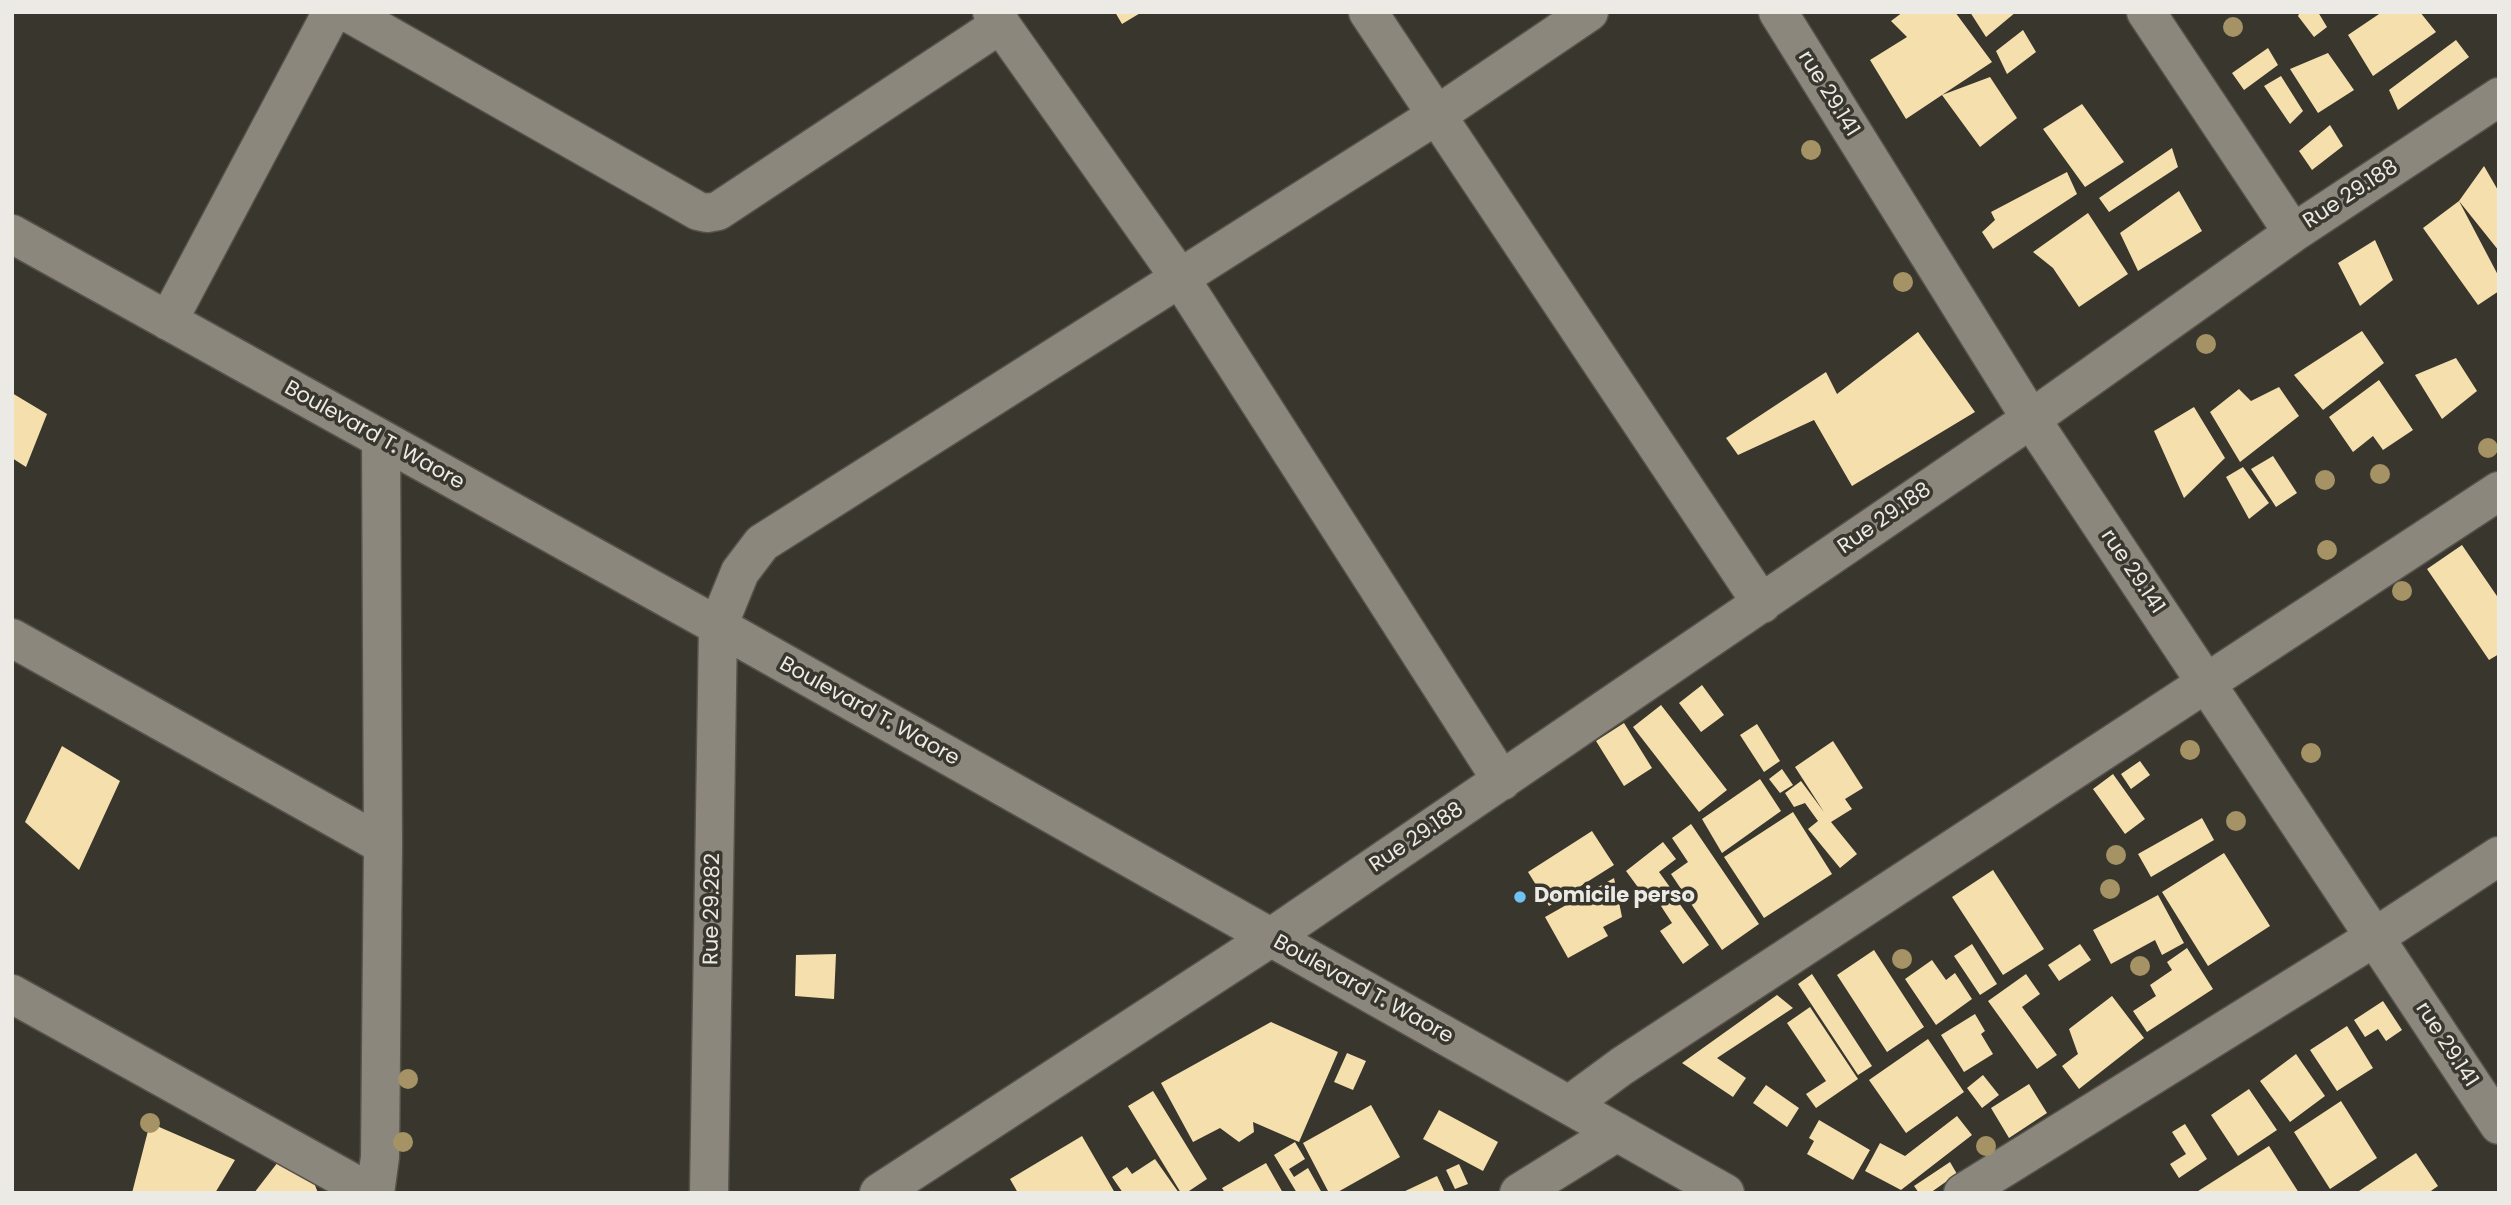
<!DOCTYPE html>
<style>
body{margin:0}
#map{position:relative;width:2511px;height:1205px;overflow:hidden;background:#39362d;font-family:Poppins,sans-serif}
canvas{display:block}
.frame{position:absolute;inset:0;border:14px solid #eceae5;pointer-events:none}
</style>
<div id="map">
<canvas width="2511" height="1205"></canvas>
<div class="frame"></div>
</div>
<script>
const c = document.querySelector('canvas').getContext('2d');
c.lineJoin = 'round';
function fillPath(path, color) { c.fillStyle = color; c.fill(path, 'evenodd'); }
const shape = rows => new Path2D(rows.map(r => 'M' + r).join(''));
function stroke(path, color, width, dash) { c.strokeStyle = color; c.lineWidth = width; c.lineCap = dash ? 'butt' : 'round'; c.setLineDash(dash || []); c.stroke(path); }
function write(font, color, halo, rows, align = 'center') {
  c.font = font + ' Poppins,sans-serif'; c.lineWidth = 7; c.setLineDash([]); c.textBaseline = 'middle'; c.strokeStyle = halo; c.fillStyle = color; for (const [text, x, y, turn = 0] of rows) {
    c.save(); c.translate(x, y); c.rotate((+turn || 0) * Math.PI / 180); c.textAlign = isNaN(turn) ? turn : align; if (halo) c.strokeText(text, 0, 0); c.fillText(text, 0, 0); c.restore();
  }
}
fillPath(shape([
 [1115,12,1142,12,1122,24],
 [1903,12,1955,12,1992,62,1942,95,1990,77,2017,118,1980,147,1942,95,1906,119,1870,60,1907,37,1891,21],
 [1970,12,2016,12,1986,37],
 [2300,12,2318,12,2327,27,2314,37,2298,16],
 [2382,12,2420,12,2436,32,2373,76,2348,35],
 [2023,30,2036,52,2007,74,1996,51],
 [2456,40,2469,57,2398,110,2389,90],
 [2268,48,2278,65,2244,90,2232,73],
 [2328,53,2354,90,2318,113,2290,69],
 [2281,76,2303,111,2290,124,2264,86],
 [2082,104,2124,162,2085,187,2043,129],
 [2330,125,2343,146,2312,170,2299,151],
 [2172,148,2178,167,2109,212,2099,198],
 [2484,166,2499,192,2499,251,2459,201,2499,277,2499,291,2478,305,2423,228,2459,201],
 [2067,172,2077,194,1993,249,1982,232,1995,220,1991,212],
 [2179,191,2202,231,2138,271,2120,233],
 [2088,213,2128,274,2079,307,2053,268,2033,252],
 [2375,240,2393,280,2360,306,2338,263],
 [2362,331,2384,363,2323,410,2294,375],
 [1918,332,1975,412,1852,486,1814,420,1738,455,1726,438,1826,372,1837,394],
 [2456,358,2477,391,2442,419,2415,375],
 [2379,380,2413,430,2383,450,2373,436,2353,452,2329,417],
 [2279,387,2299,416,2240,462,2210,412,2239,389,2251,401],
 [12,393,47,414,26,467,12,458],
 [2194,407,2225,458,2184,498,2154,431],
 [2273,456,2297,493,2276,507,2251,469],
 [2243,467,2269,503,2249,519,2226,477],
 [2462,545,2499,599,2499,654,2489,660,2427,569],
 [1702,685,1724,715,1701,732,1679,703],
 [1661,705,1727,790,1699,812,1633,727],
 [1624,723,1652,768,1624,786,1596,741],
 [1757,724,1780,761,1764,772,1740,735],
 [1833,741,1863,788,1845,799,1852,809,1831,822,1857,854,1840,868,1808,829,1818,821,1805,803,1794,807,1785,793,1801,781,1824,812,1795,767],
 [62,746,120,781,79,870,25,822],
 [2140,761,2150,775,2131,789,2121,774],
 [1782,769,1793,785,1780,793,1769,779],
 [2113,774,2145,819,2125,834,2093,789],
 [1760,779,1781,811,1722,853,1702,819],
 [1793,812,1832,874,1764,918,1724,857],
 [2202,818,2214,840,2151,877,2138,854],
 [1691,824,1759,924,1722,950,1671,874,1688,862,1672,838],
 [1592,831,1614,865,1549,906,1528,872],
 [1663,842,1676,859,1659,872,1672,890,1651,905,1626,871],
 [2224,853,2270,926,2208,966,2162,892],
 [1993,870,2044,949,2003,975,1952,897],
 [1614,878,1622,917,1603,927,1608,936,1568,958,1545,917],
 [2158,895,2184,943,2162,955,2155,940,2111,964,2093,930],
 [1674,896,1709,945,1683,964,1660,931,1672,923,1661,906],
 [1972,944,1997,984,1980,995,1954,956],
 [2080,944,2091,960,2059,981,2048,965],
 [2187,948,2213,989,2147,1032,2133,1011,2156,996,2150,985,2172,970,2167,962],
 [1874,950,1924,1027,1887,1052,1837,975],
 [836,954,834,999,795,996,796,955],
 [1932,960,1946,980,1955,973,1972,999,1936,1025,1905,979],
 [1812,974,1872,1066,1858,1075,1798,984],
 [2026,974,2040,994,2022,1007,2057,1055,2037,1069,1988,1001],
 [1777,995,1793,1008,1717,1058,1746,1078,1733,1097,1682,1063],
 [2112,996,2144,1038,2079,1089,2062,1066,2078,1054,2069,1029],
 [2383,1001,2402,1030,2386,1041,2378,1029,2365,1037,2354,1020],
 [1810,1007,1858,1079,1816,1108,1806,1094,1826,1081,1787,1023],
 [1975,1014,1985,1031,1981,1034,1993,1054,1964,1072,1941,1035],
 [1271,1022,1338,1052,1299,1142,1253,1122,1254,1132,1239,1142,1220,1128,1193,1142,1161,1083],
 [2347,1026,2373,1068,2337,1091,2310,1050],
 [1928,1039,1964,1092,1906,1133,1869,1080],
 [1347,1053,1366,1061,1353,1090,1334,1082],
 [2296,1054,2325,1096,2290,1122,2260,1081],
 [1983,1075,1999,1095,1982,1108,1967,1088],
 [2029,1084,2047,1113,2009,1138,1991,1108],
 [1766,1085,1799,1108,1787,1127,1753,1103],
 [2249,1089,2277,1130,2238,1156,2211,1115],
 [1153,1091,1207,1179,1186,1193,1181,1193,1128,1106],
 [2341,1101,2377,1158,2330,1189,2294,1132],
 [1371,1105,1400,1157,1336,1193,1329,1193,1303,1143],
 [1439,1110,1498,1142,1483,1171,1423,1139],
 [1957,1116,1972,1135,1901,1190,1865,1171,1880,1143,1905,1156],
 [1819,1120,1870,1150,1853,1180,1807,1154,1814,1141,1809,1138],
 [150,1123,235,1160,215,1193,132,1193],
 [2185,1124,2207,1159,2179,1178,2170,1164,2186,1154,2172,1132],
 [1082,1136,1115,1193,1018,1193,1010,1179],
 [1295,1142,1305,1159,1289,1169,1294,1177,1308,1168,1322,1193,1297,1193,1274,1155],
 [2269,1146,2299,1193,2195,1193],
 [2416,1153,2438,1186,2428,1193,2356,1193],
 [1155,1159,1179,1193,1123,1193,1112,1177,1127,1167,1132,1174],
 [278,1162,313,1180,318,1193,254,1193],
 [1950,1162,1957,1174,1930,1193,1919,1193,1914,1186],
 [1266,1163,1283,1193,1225,1193,1222,1188],
 [1459,1164,1468,1184,1455,1189,1446,1170],
 [1437,1176,1445,1193,1401,1193]
]), '#f5e0ad');
const minor = shape([
 [347,12,698,211,707,213,718,211,1001,24],
 [992,12,1180,278,1502,781],
 [1368,12,1762,604],
 [1778,12,2031,419,2499,1125],
 [2146,12,2293,233],
 [12,234,718,626,1725,1193],
 [168,321,332,12],
 [12,638,383,845],
 [12,994,371,1193],
 [1569,1105,1622,1066,2499,491],
 [375,1193,380,1157,383,845,381,441],
 [709,1193,718,626,740,572,762,543,1437,115,1589,12],
 [879,1193,1270,938,2031,419,2293,233,2499,97],
 [1519,1193,1617,1132],
 [1963,1193,2375,937,2499,856]
]);
stroke(minor, '#56524b', 41);
stroke(minor, '#8b877d', 38);
c.fillStyle = '#a59366';
for (const [x, y] of [
 [2233,27],
 [1811,150],
 [1903,282],
 [2206,344],
 [2488,448],
 [2380,474],
 [2325,480],
 [2327,550],
 [2402,591],
 [2190,750],
 [2311,753],
 [2236,821],
 [2116,855],
 [2110,889],
 [1902,959],
 [2140,966],
 [408,1079],
 [150,1123],
 [403,1142],
 [1986,1146]
]) { c.beginPath(); c.arc(x, y, 10, 0, 2 * Math.PI); c.fill(); }
for (const [x, y, r, color] of [
 [1520,897,7,"#70c1f4"]
]) { const dot = new Path2D(); dot.arc(x, y, r, 0, 2 * Math.PI); c.fillStyle = color; c.fill(dot); stroke(dot, '#39362d', 2.5); }
write('21px', '#eceae5', '#39362d', [
 ["rue 29.141",1828,94,58],
 ["Rue 29.188",2351,195,-33],
 ["Boulevard T. Waore",374,436,29],
 ["Rue 29.188",1885,519,-35],
 ["rue 29.141",2132,572,56],
 ["Boulevard T. Waore",869,712,29],
 ["Rue 29.188",1417,838,-34],
 ["Rue 29.282",713,909,-89],
 ["Boulevard T. Waore",1363,990,29],
 ["rue 29.141",2446,1045,57]
]);
write('bold 21px', '#eceae5', '#39362d', [
 ["Domicile perso",1534,897]
], 'left');
</script>
